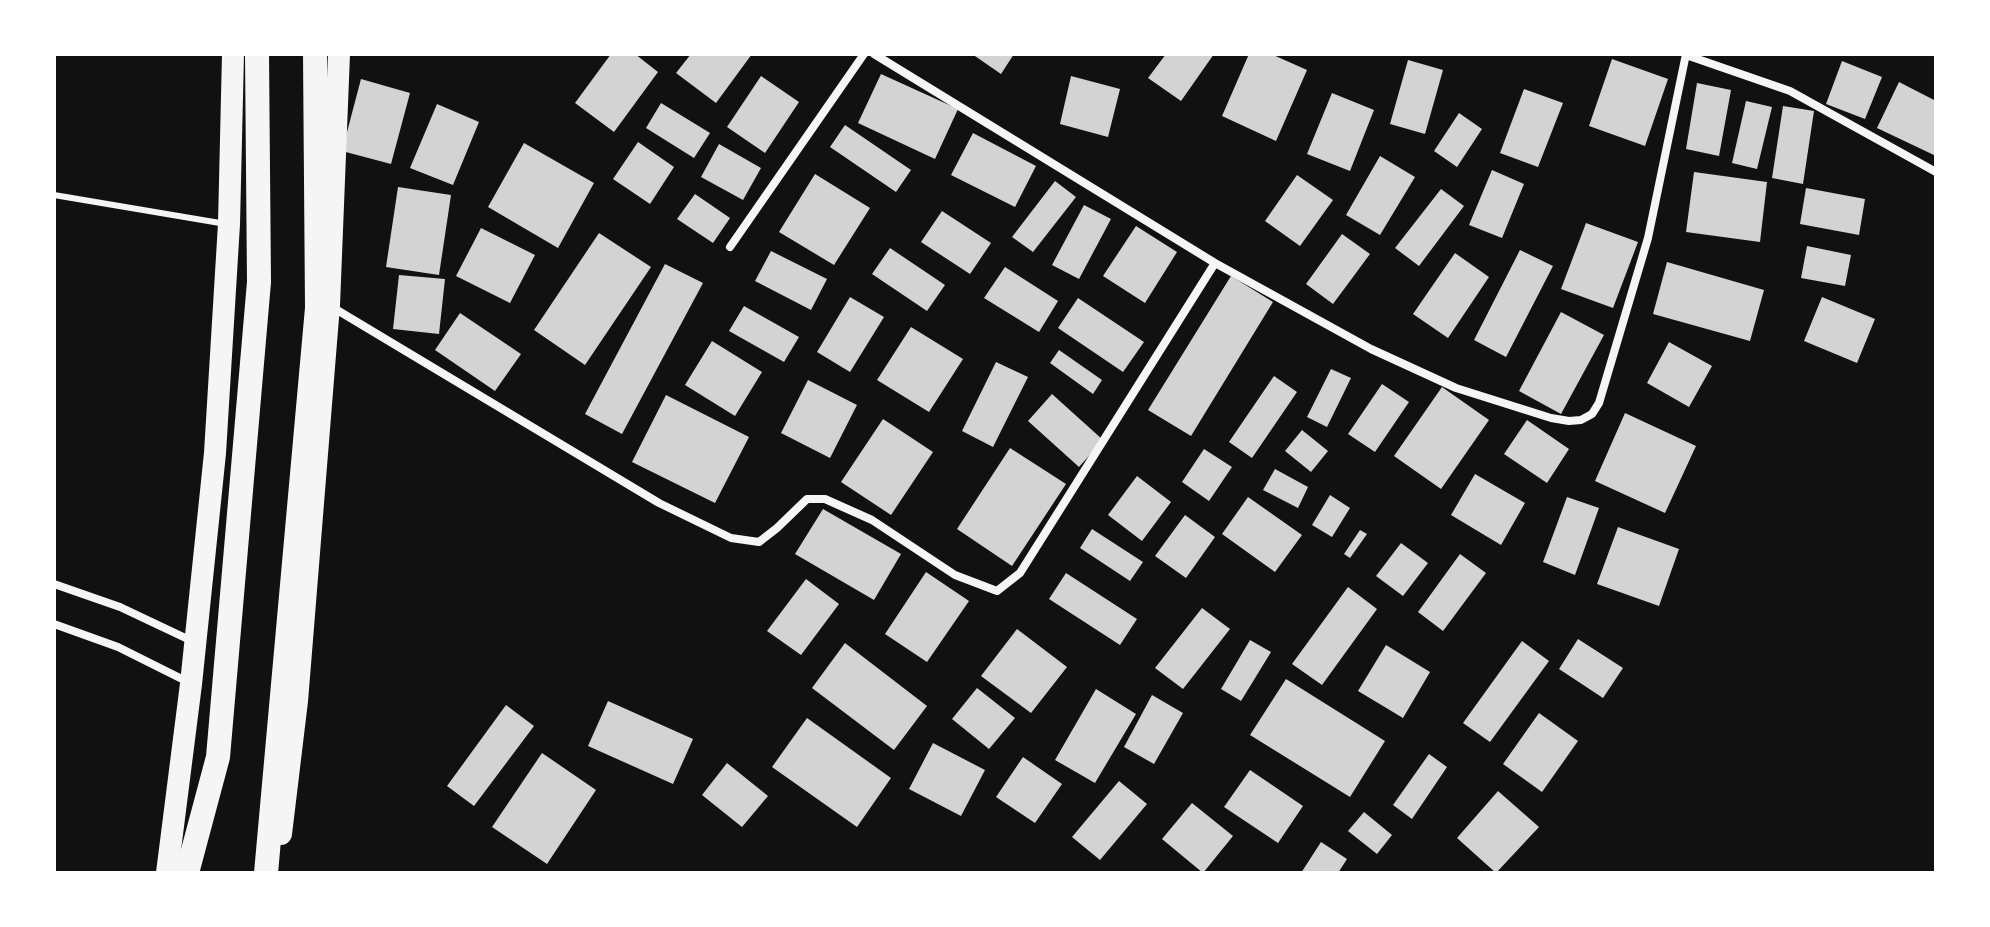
<!DOCTYPE html>
<style>
body{margin:0}
#map{position:relative;width:1990px;height:927px;overflow:hidden;background:#111;font-family:"IBM Plex Serif",serif}
canvas{display:block}
.frame{position:absolute;inset:0;border:56px solid #fff;pointer-events:none}
</style>
<div id="map">
<canvas width="1990" height="927"></canvas>
<div class="frame"></div>
</div>
<script>
const c = document.querySelector('canvas').getContext('2d');
c.lineJoin = 'round';
function fillPath(path, color) { c.fillStyle = color; c.fill(path, 'evenodd'); }
const shape = rows => new Path2D(rows.map(r => 'M' + r).join(''));
function stroke(path, color, width, dash) { c.strokeStyle = color; c.lineWidth = width; c.lineCap = dash ? 'butt' : 'round'; c.setLineDash(dash || []); c.stroke(path); }
fillPath(shape([
 [611,54,635,54,658,72,614,132,575,103],
 [691,54,752,54,716,103,676,73],
 [972,54,1014,54,1001,74],
 [1166,54,1214,54,1181,101,1148,78],
 [1249,54,1271,54,1307,70,1276,141,1222,116],
 [1612,59,1668,79,1645,146,1589,126],
 [1408,60,1443,70,1425,134,1390,124],
 [1842,61,1882,77,1865,119,1826,104],
 [881,74,958,109,935,159,858,123],
 [761,76,799,102,765,153,727,127],
 [1071,76,1120,89,1108,137,1060,124],
 [361,79,410,93,391,164,342,151],
 [1899,82,1936,101,1936,156,1877,128],
 [1697,83,1731,90,1719,156,1686,149],
 [1524,89,1563,103,1538,167,1500,153],
 [1332,93,1374,110,1350,171,1307,154],
 [1746,101,1772,107,1757,169,1732,163],
 [661,103,710,133,694,158,646,128],
 [437,104,479,122,453,185,410,168],
 [1783,106,1814,111,1803,184,1772,178],
 [1459,113,1482,129,1457,167,1434,151],
 [845,125,911,170,896,192,830,147],
 [973,133,1036,166,1015,207,951,175],
 [638,142,674,167,650,204,613,179],
 [524,143,594,183,558,248,488,207],
 [719,144,761,168,743,200,701,177],
 [1380,156,1415,177,1380,235,1346,215],
 [1492,170,1524,184,1502,238,1469,225],
 [1694,172,1767,182,1760,242,1686,232],
 [815,174,870,208,834,265,779,232],
 [1297,175,1333,200,1300,246,1265,221],
 [1055,181,1076,197,1033,252,1012,237],
 [398,187,451,195,439,275,386,267],
 [1806,188,1865,199,1859,235,1800,224],
 [1441,189,1464,206,1419,266,1395,248],
 [695,194,730,218,713,243,677,219],
 [1084,205,1111,219,1079,279,1052,265],
 [942,211,991,243,970,274,921,242],
 [1586,223,1638,242,1613,308,1561,289],
 [1136,226,1177,252,1145,303,1103,276],
 [481,228,535,255,510,303,456,276],
 [599,233,651,267,585,365,534,330],
 [1342,234,1370,254,1333,304,1306,284],
 [1807,246,1851,255,1845,286,1801,278],
 [890,248,945,285,927,311,872,274],
 [1520,250,1553,266,1506,357,1474,340],
 [771,251,827,279,811,310,755,281],
 [1455,253,1489,277,1448,338,1413,314],
 [1667,262,1764,290,1750,341,1653,314],
 [665,264,703,283,622,434,585,414],
 [1005,267,1058,301,1039,332,984,298],
 [399,275,445,279,439,334,393,329],
 [1231,276,1273,302,1191,436,1148,410],
 [850,297,884,317,850,372,817,352],
 [1822,297,1875,319,1857,363,1804,341],
 [1078,298,1144,342,1123,372,1058,328],
 [744,306,799,337,784,362,729,331],
 [1561,312,1604,335,1561,414,1519,391],
 [460,313,521,354,495,391,435,350],
 [911,327,963,359,929,412,877,380],
 [712,341,762,372,735,416,685,385],
 [1669,342,1712,366,1689,407,1647,383],
 [1059,350,1102,380,1093,394,1050,363],
 [996,362,1028,377,993,447,962,431],
 [1331,369,1351,378,1327,427,1307,417],
 [1274,376,1297,392,1252,458,1229,442],
 [808,380,857,405,830,458,781,433],
 [1382,384,1409,402,1375,452,1348,434],
 [1442,387,1489,420,1441,489,1394,456],
 [1052,394,1103,440,1079,467,1028,421],
 [666,395,749,437,715,503,632,462],
 [1625,413,1696,446,1665,513,1595,481],
 [883,419,933,452,891,515,841,482],
 [1527,420,1569,449,1547,483,1504,454],
 [1302,430,1328,451,1311,472,1285,451],
 [1010,448,1066,484,1012,566,957,529],
 [1204,449,1232,467,1209,501,1182,482],
 [1275,469,1308,487,1298,508,1263,490],
 [1475,474,1525,503,1501,545,1451,515],
 [1137,476,1171,502,1142,541,1108,515],
 [1330,495,1350,508,1332,537,1312,525],
 [1248,497,1302,535,1275,572,1222,534],
 [1567,497,1599,508,1575,575,1543,562],
 [823,509,901,554,874,600,795,554],
 [1185,515,1215,537,1186,578,1155,556],
 [1618,527,1679,549,1659,606,1597,584],
 [1092,529,1143,562,1130,581,1080,548],
 [1360,530,1367,534,1350,558,1344,554],
 [1401,543,1428,563,1403,596,1376,576],
 [1460,554,1486,573,1443,631,1418,612],
 [926,572,969,601,927,662,885,634],
 [1066,573,1137,619,1120,645,1049,599],
 [806,579,839,604,801,655,767,631],
 [1348,587,1377,609,1322,685,1292,664],
 [1202,608,1230,629,1183,689,1155,668],
 [1017,629,1067,667,1031,713,981,676],
 [1578,639,1623,668,1603,698,1559,669],
 [1250,640,1271,652,1241,701,1221,689],
 [1522,641,1549,661,1490,742,1463,723],
 [845,643,927,706,894,750,812,688],
 [1386,645,1430,672,1403,718,1358,691],
 [1286,679,1385,741,1350,797,1250,735],
 [977,688,1015,718,989,749,952,719],
 [1096,689,1136,714,1095,783,1055,760],
 [1152,695,1183,713,1154,764,1124,747],
 [608,701,693,739,673,784,588,746],
 [506,705,534,726,474,806,447,786],
 [1539,713,1578,741,1542,792,1503,764],
 [807,718,891,778,857,827,772,767],
 [933,743,985,770,961,816,909,789],
 [542,753,596,790,547,864,492,827],
 [1429,754,1447,767,1412,819,1393,805],
 [1023,757,1062,784,1035,823,996,797],
 [727,763,768,796,742,827,702,795],
 [1250,770,1303,806,1278,843,1224,807],
 [1119,781,1147,804,1100,860,1072,837],
 [1498,791,1539,827,1496,873,1457,838],
 [1192,803,1233,836,1203,873,1162,839],
 [1364,812,1392,835,1377,854,1348,831],
 [1321,842,1347,859,1338,873,1301,873]
]), '#d3d3d3');
stroke(shape([
 [54,195,226,224]
]), '#f5f5f5', 6);
stroke(shape([
 [874,54,1215,263,1371,349,1456,388,1551,418,1569,421,1581,420,1592,414,1599,403,1648,238,1686,54],
 [1686,55,1790,91,1936,172],
 [730,247,864,54],
 [332,307,659,503,731,538,759,542,777,528,807,499,825,499,872,520,955,575,997,591,1020,573,1215,263],
 [54,584,120,607,194,642],
 [54,624,118,647,190,683]
]), '#f5f5f5', 8);
stroke(shape([
 [281,834,297,701,329,305,339,54],
 [167,873,191,684,215,453,229,224,233,54]
]), '#f5f5f5', 22);
stroke(shape([
 [187,873,218,757,259,282,257,54],
 [266,873,317,308,315,54]
]), '#f5f5f5', 24);
</script>
